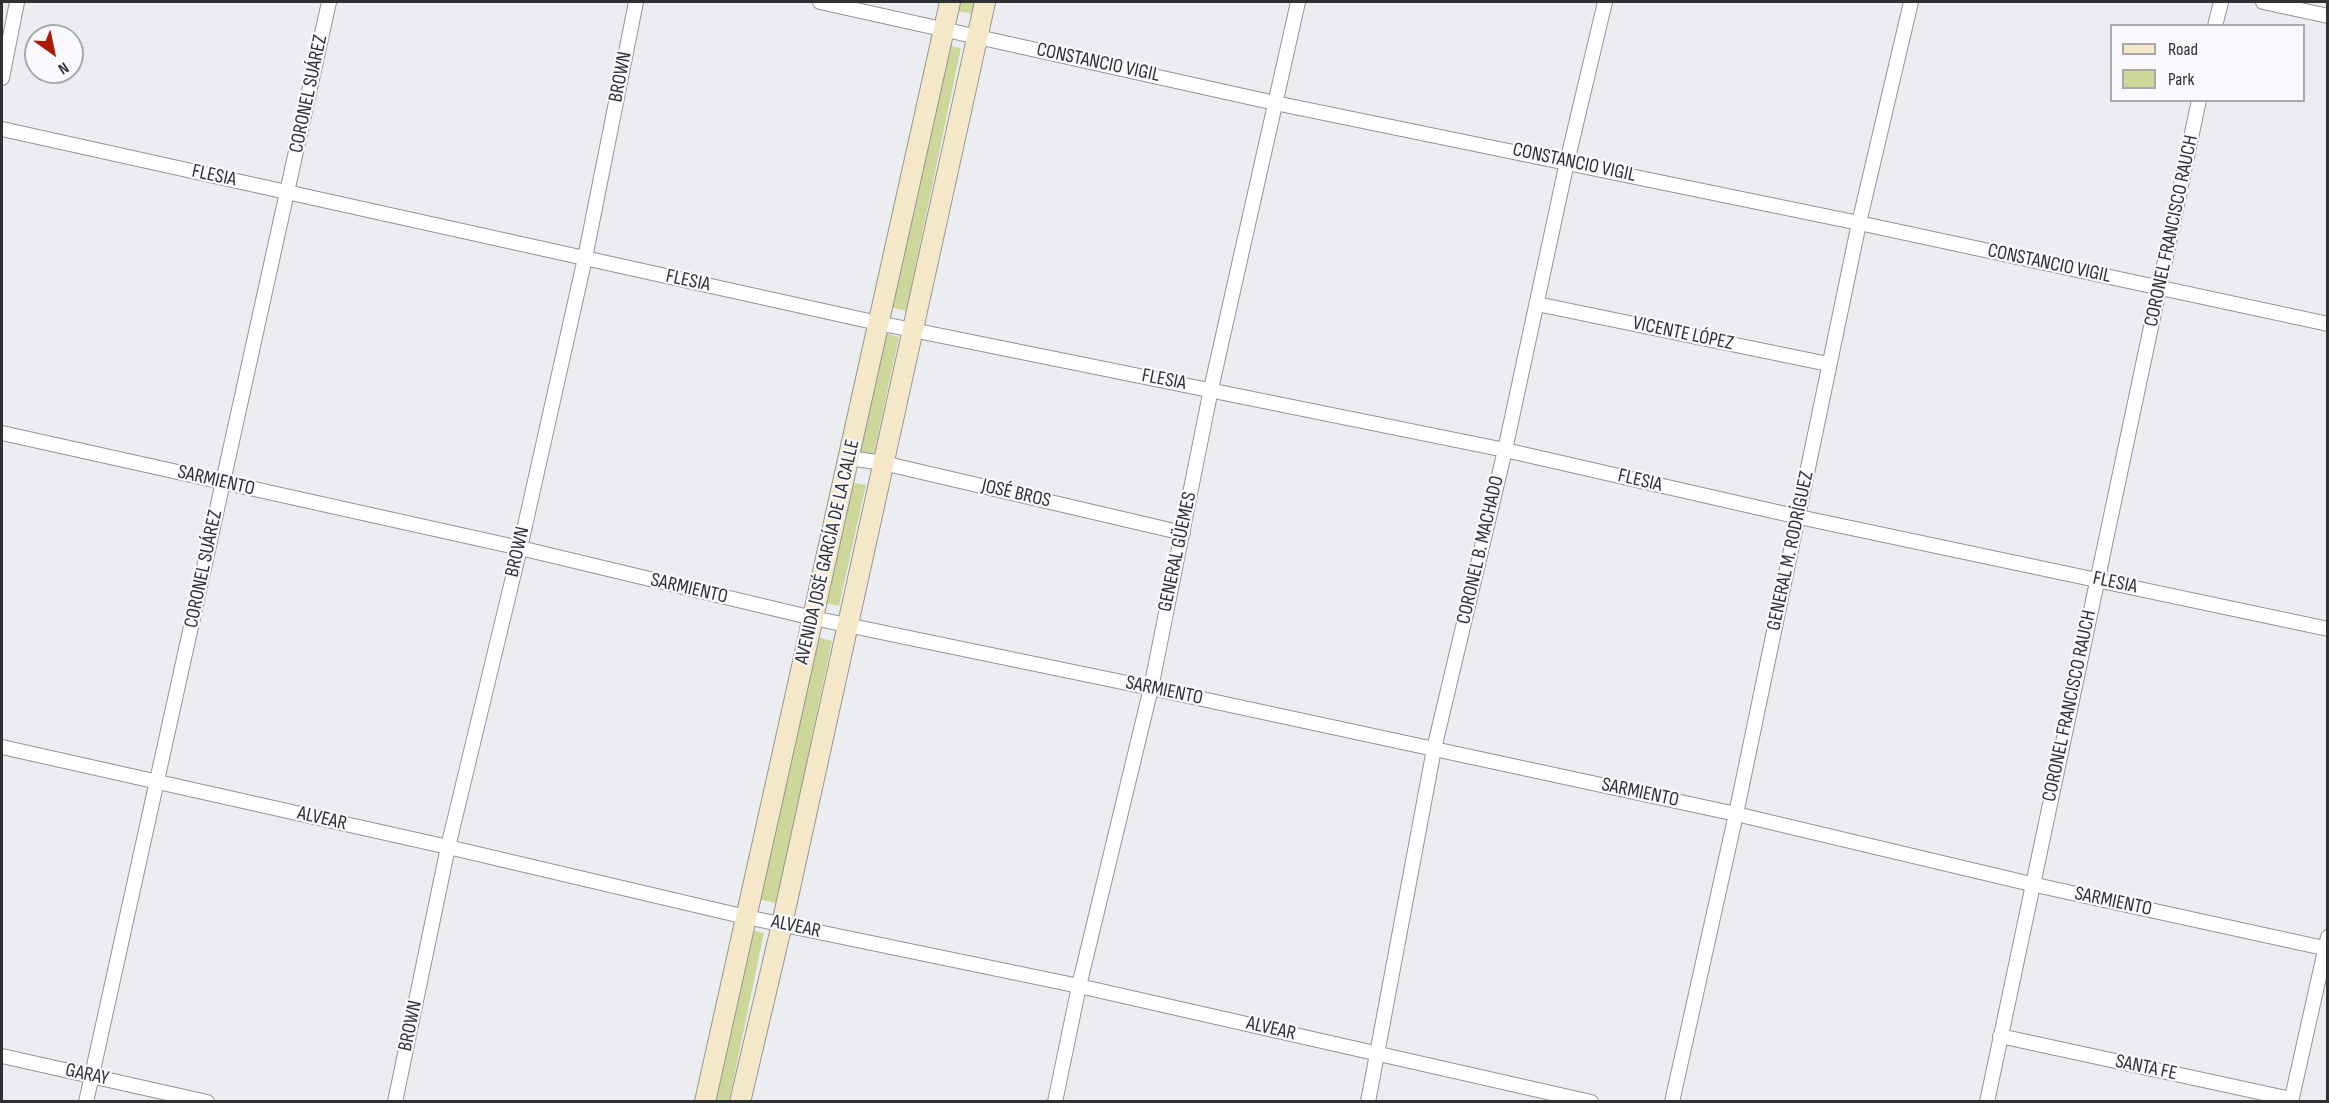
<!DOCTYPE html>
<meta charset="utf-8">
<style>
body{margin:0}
#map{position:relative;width:2329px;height:1103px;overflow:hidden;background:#ecedf0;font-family:"Sofia Sans Condensed",sans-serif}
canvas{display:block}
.frame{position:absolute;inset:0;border:3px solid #2f3031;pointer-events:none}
.legend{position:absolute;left:2110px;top:24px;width:195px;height:78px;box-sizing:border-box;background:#fafafe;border:2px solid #a9a9ac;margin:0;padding:8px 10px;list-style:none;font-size:18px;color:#2f3031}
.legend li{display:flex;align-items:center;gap:12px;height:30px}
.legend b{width:30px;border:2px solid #a9a9ac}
.north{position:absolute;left:24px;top:24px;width:60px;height:60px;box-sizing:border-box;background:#fafafe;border:2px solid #a9a9ac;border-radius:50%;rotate:147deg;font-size:16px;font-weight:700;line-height:24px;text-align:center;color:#2f3031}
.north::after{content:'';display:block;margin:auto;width:21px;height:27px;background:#aa1a07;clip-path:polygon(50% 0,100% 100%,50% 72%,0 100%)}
</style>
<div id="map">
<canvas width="2329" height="1103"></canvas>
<div class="frame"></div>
<ul class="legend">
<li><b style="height:8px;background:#f5e8c9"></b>Road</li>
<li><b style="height:16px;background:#ced79a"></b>Park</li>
</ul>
<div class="north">N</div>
</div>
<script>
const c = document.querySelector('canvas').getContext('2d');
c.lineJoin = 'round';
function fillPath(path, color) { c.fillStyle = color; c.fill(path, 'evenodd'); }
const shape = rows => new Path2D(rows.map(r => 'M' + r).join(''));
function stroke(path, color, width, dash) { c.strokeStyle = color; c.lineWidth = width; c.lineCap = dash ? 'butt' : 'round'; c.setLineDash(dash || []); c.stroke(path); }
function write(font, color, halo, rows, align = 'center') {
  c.font = font + ' "Sofia Sans Condensed",sans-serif'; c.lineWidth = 4.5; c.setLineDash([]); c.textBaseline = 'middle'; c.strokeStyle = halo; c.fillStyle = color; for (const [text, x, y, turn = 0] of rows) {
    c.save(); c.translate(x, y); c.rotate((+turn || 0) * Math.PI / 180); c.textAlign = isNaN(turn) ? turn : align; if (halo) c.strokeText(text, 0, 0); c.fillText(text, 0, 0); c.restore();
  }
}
fillPath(shape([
 [959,2,976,2,973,14,957,11],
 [945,45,961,48,906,311,890,307],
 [883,333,899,337,873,458,858,454],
 [850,482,866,485,839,606,824,603],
 [816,637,832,641,777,903,760,900],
 [748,929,764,933,729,1101,712,1102]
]), '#ced79a');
const street = shape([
 [820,2,1275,103,1859,223,2328,324],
 [2263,2,2328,16],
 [2215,26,2221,2],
 [2,78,17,2],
 [2,129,878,323,1505,450,1799,517,2328,629],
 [1537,304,1828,364],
 [2,433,520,548,813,618,1151,688,1736,814,2031,884,2328,949],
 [849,458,883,463,1183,533],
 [2,747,448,847,746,917,1079,986,1591,1102],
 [2000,1036,2291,1099],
 [2,1056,207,1102],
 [86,1102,329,2],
 [395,1102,448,847,520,548,585,258,636,2],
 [1055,1102,1079,986,1151,688,1211,389,1298,2],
 [1368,1102,1434,749,1505,450,1567,162,1605,2],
 [1672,1102,1736,814,1859,223,1911,2],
 [1987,1102,2199,100],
 [2291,1102,2328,937]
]);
const secondary = shape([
 [705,1102,950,2],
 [740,1102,782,924,985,2]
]);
stroke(street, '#959599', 16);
stroke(secondary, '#959599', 22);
stroke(street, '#fff', 14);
stroke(secondary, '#f5e8c9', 20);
write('20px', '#2f3031', '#fafafe', [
 ["CONSTANCIO VIGIL",1098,63,12],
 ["BROWN",621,77,-79],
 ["CORONEL SUÁREZ",309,94,-78],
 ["CONSTANCIO VIGIL",1574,163,12],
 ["FLESIA",214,176,12],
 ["CORONEL FRANCISCO RAUCH",2172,231,-78],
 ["CONSTANCIO VIGIL",2049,264,12],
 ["FLESIA",688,281,12],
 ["VICENTE LÓPEZ",1683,334,12],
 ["FLESIA",1164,380,11],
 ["SARMIENTO",216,481,13],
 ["FLESIA",1640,481,13],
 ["JOSÉ BROS",1016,494,13],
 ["CORONEL B. MACHADO",1481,550,-77],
 ["GENERAL M. RODRÍGUEZ",1791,551,-78],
 ["BROWN",518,552,-77],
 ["AVENIDA JOSÉ GARCÍA DE LA CALLE",828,552,-77],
 ["GENERAL GÜEMES",1178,552,-78],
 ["CORONEL SUÁREZ",204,569,-78],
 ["FLESIA",2115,583,12],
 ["SARMIENTO",689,589,13],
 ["SARMIENTO",1164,691,12],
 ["CORONEL FRANCISCO RAUCH",2070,706,-78],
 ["SARMIENTO",1640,793,12],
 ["ALVEAR",322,819,13],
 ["SARMIENTO",2113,902,12],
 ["ALVEAR",796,927,12],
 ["BROWN",411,1026,-78],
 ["ALVEAR",1271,1029,13],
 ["SANTA FE",2146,1068,12],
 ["GARAY",87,1075,12]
]);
</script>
